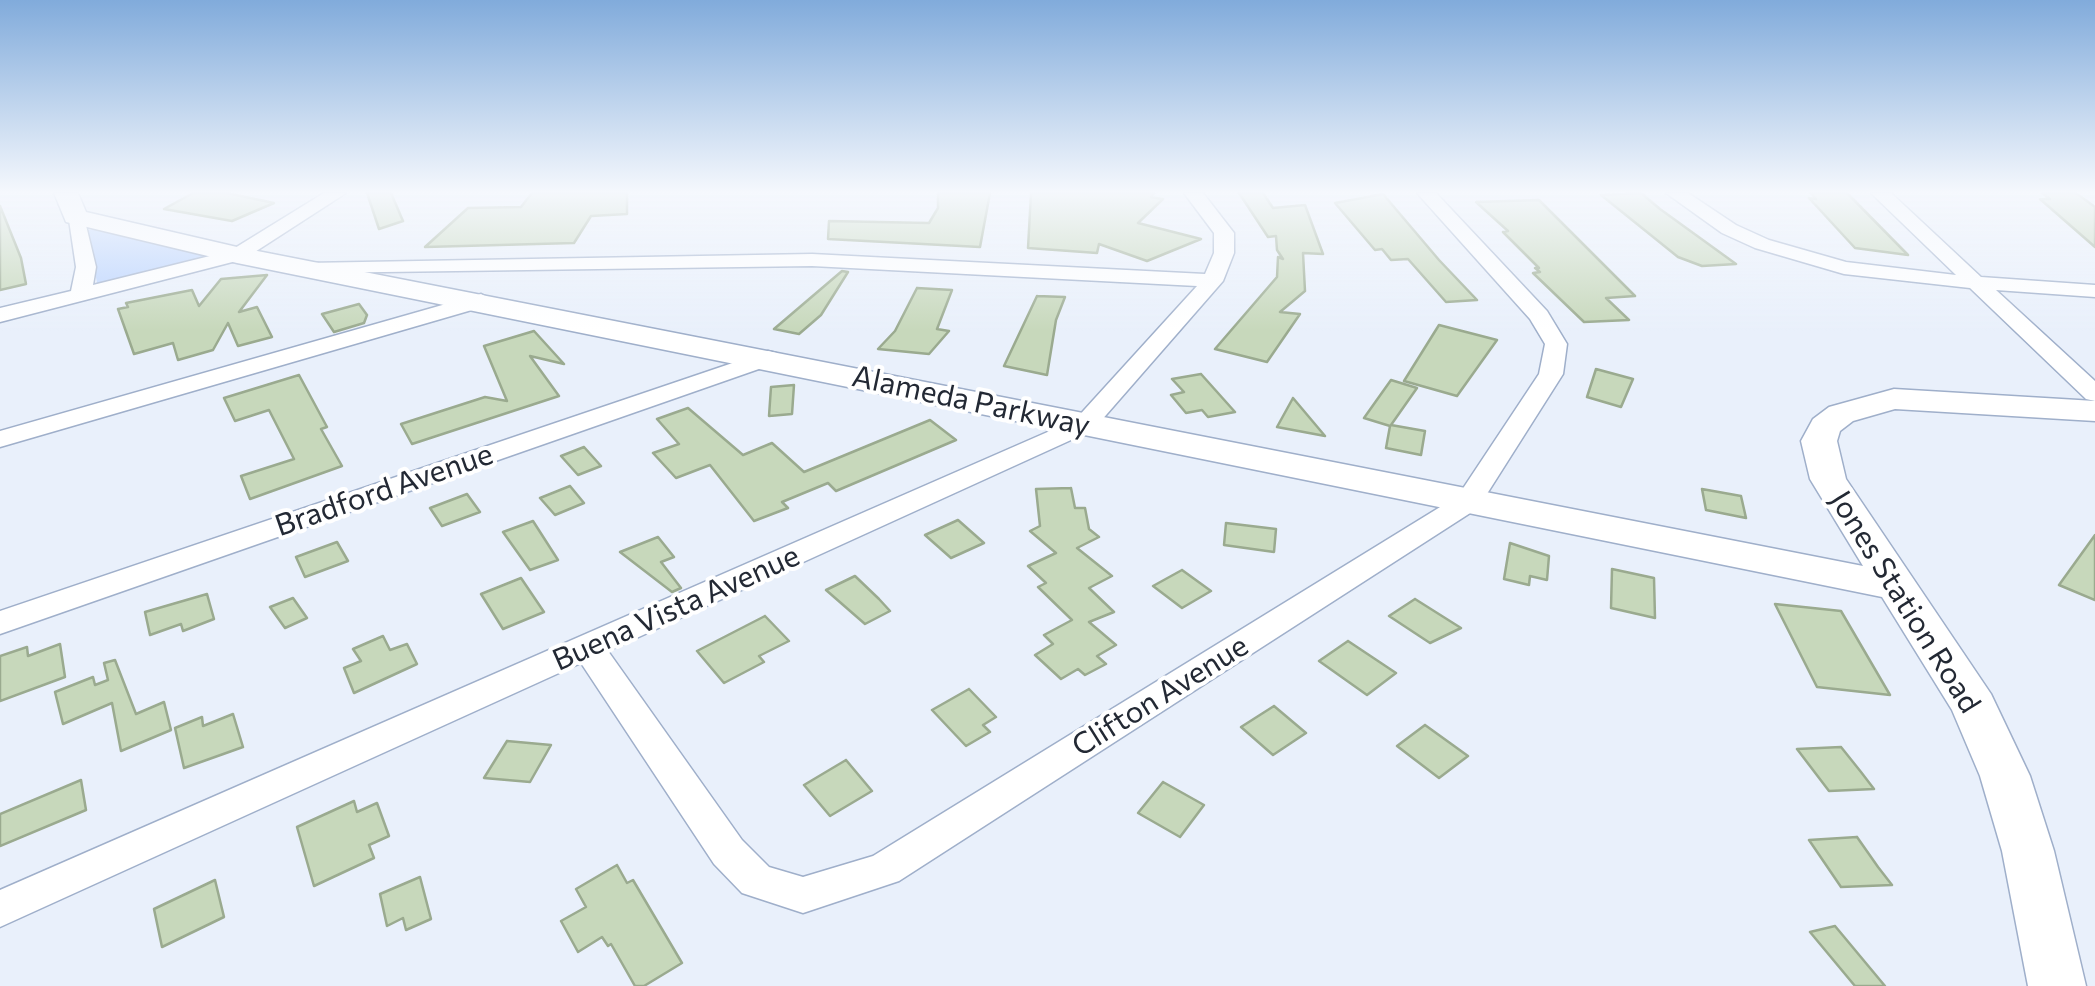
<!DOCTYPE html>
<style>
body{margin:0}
canvas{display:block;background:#e9f0fb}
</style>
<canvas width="2095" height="986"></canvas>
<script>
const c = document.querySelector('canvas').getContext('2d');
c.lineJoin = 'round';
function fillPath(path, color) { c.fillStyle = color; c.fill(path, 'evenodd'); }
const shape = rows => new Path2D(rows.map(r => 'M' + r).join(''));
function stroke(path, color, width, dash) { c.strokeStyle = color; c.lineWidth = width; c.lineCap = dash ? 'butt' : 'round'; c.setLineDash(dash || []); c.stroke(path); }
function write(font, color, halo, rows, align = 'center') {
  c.font = font + ' Commissioner,sans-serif'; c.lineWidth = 8; c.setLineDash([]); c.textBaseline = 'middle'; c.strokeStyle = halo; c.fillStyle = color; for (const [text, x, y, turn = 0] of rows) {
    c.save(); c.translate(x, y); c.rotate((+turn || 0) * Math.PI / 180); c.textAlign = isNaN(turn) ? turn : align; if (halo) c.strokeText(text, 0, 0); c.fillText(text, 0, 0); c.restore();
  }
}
fillPath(shape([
 [99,228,208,255,178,267,97,283,88,230]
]), '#bad3fe');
const building = shape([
 [193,193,227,193,274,203,232,221,164,209,193,193],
 [367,193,391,193,403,221,379,229,367,193],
 [532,193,627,193,627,214,591,216,574,243,425,247,468,208,521,207,532,193],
 [938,193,990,193,980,247,828,239,829,221,929,223,938,208,938,193],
 [1031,193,1154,193,1151,197,1163,199,1138,223,1201,239,1147,261,1099,244,1097,253,1028,248,1031,193],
 [1239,193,1263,193,1273,208,1305,205,1323,254,1303,253,1305,291,1280,312,1300,314,1267,362,1215,349,1277,277,1278,257,1283,259,1277,250,1276,236,1268,237,1239,193],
 [1641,193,1660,209,1736,264,1702,266,1678,257,1601,195,1641,193],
 [1811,193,1847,193,1908,255,1855,248,1809,198,1816,199,1811,193],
 [2042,193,2076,193,2095,207,2095,247,2040,199,2050,199,2042,193],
 [1383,194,1439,260,1477,300,1446,302,1408,259,1391,260,1382,249,1375,250,1335,203,1383,194],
 [1539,200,1635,296,1606,298,1629,320,1584,322,1533,273,1540,272,1535,268,1539,268,1503,232,1508,231,1476,202,1539,200],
 [0,206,21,258,26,284,0,290,0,206],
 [842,271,848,272,821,315,799,334,774,329,842,271],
 [267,275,239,312,257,307,272,337,238,346,228,323,213,350,178,360,173,343,134,354,118,309,128,307,126,303,192,290,199,306,221,279,267,275],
 [917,288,952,290,937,329,949,331,929,354,878,349,895,331,917,288],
 [1037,296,1065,297,1056,320,1047,375,1004,366,1037,296],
 [359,304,367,315,364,323,334,332,322,314,359,304],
 [1439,325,1497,340,1457,396,1404,381,1439,325],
 [534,331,564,364,530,356,559,396,412,444,401,424,485,397,507,401,484,346,534,331],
 [1596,369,1633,379,1621,407,1587,397,1596,369],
 [1201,374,1235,412,1208,417,1202,410,1186,413,1171,395,1184,392,1172,379,1201,374],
 [299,375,327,427,321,429,342,466,250,499,241,476,294,459,269,410,235,421,224,398,299,375],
 [1391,380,1417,388,1391,425,1425,431,1421,455,1386,448,1390,426,1364,418,1391,380],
 [794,385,792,414,769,416,771,387,794,385],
 [1293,398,1325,436,1277,427,1293,398],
 [688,408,743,455,772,443,804,472,930,420,956,440,836,491,828,483,782,502,788,508,754,521,710,465,676,478,653,453,679,444,657,419,688,408],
 [584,447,601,466,578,475,561,456,584,447],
 [570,486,584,503,555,515,540,498,570,486],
 [1071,488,1075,508,1085,508,1089,529,1099,537,1077,548,1112,576,1089,588,1114,612,1089,622,1116,645,1097,656,1106,664,1085,675,1078,669,1061,679,1035,655,1053,644,1044,635,1072,620,1038,587,1046,583,1028,566,1056,553,1030,531,1040,526,1036,489,1071,488],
 [1702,489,1741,496,1746,518,1706,510,1702,489],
 [467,494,480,512,442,526,430,508,467,494],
 [958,520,984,543,951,558,925,535,958,520],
 [533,521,558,560,530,570,503,532,533,521],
 [1226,523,1276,529,1274,552,1224,545,1226,523],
 [2095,535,2095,600,2059,585,2095,535],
 [658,537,674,557,661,562,681,588,672,592,620,552,658,537],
 [337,542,348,561,305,577,296,557,337,542],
 [1510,543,1549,556,1547,580,1530,576,1529,585,1504,579,1510,543],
 [1612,569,1654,578,1655,618,1611,608,1612,569],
 [1182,570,1211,591,1182,608,1153,586,1182,570],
 [855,576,879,599,890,611,865,624,826,590,855,576],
 [521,578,544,612,503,629,481,594,521,578],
 [207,594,214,619,183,631,181,624,150,635,145,612,207,594],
 [293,598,307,618,285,628,270,607,293,598],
 [1415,599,1461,628,1430,643,1389,616,1415,599],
 [1775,604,1841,611,1890,695,1817,687,1775,604],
 [765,616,789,641,759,656,764,662,724,683,697,651,765,616],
 [383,636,390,650,407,644,417,664,354,693,344,668,361,661,353,649,383,636],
 [1348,641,1396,673,1367,695,1319,661,1348,641],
 [60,644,65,677,0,701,0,656,27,647,28,656,60,644],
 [115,660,136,714,164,702,171,730,121,751,112,703,63,724,55,692,93,677,95,685,108,680,104,663,115,660],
 [969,689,996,717,983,725,990,732,966,746,932,710,969,689],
 [1274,706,1306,733,1273,755,1241,727,1274,706],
 [233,714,243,747,184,768,175,728,202,717,203,726,233,714],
 [1425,725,1468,756,1439,778,1397,746,1425,725],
 [507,741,551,745,530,782,484,778,507,741],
 [1841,747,1861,772,1874,789,1829,791,1797,749,1841,747],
 [846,760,872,791,830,816,804,785,846,760],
 [81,780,86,810,0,846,0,814,81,780],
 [1163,782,1204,805,1180,837,1138,813,1163,782],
 [354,801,357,812,377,803,389,836,369,845,374,858,314,886,297,827,354,801],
 [1857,837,1878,867,1892,885,1841,887,1809,840,1857,837],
 [617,865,627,883,633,880,682,963,644,986,635,986,611,944,608,946,602,937,578,952,561,921,586,907,576,889,617,865],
 [420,877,431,919,406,930,403,918,387,926,380,894,420,877],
 [215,880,224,917,162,947,154,909,215,880],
 [1835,926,1885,986,1855,986,1810,932,1835,926]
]);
fillPath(building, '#c7d8bb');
stroke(building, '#9aaa8f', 2.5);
const street = shape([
 [324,193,346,193,244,259,0,322,0,308,71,291,76,267,68,213,84,217,96,267,93,285,230,251,324,193],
 [1184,193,1203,193,1234,233,1234,253,1223,281,1093,430,608,651,742,840,769,867,803,877,873,856,1458,496,1539,374,1545,344,1530,319,1417,193,1436,193,1547,311,1567,344,1563,374,1478,508,899,881,803,913,742,893,714,864,581,663,0,927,0,890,1075,420,1197,286,812,266,313,273,303,267,306,263,812,254,1205,274,1214,253,1214,233,1184,193],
 [1666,193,1688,193,1736,225,1769,240,1846,262,1956,275,1871,193,1891,193,1981,277,2095,285,2095,297,1996,290,2095,381,2095,401,2086,399,1970,288,1844,274,1755,248,1722,233,1666,193],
 [481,294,492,300,489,305,0,447,0,431,481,294],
 [768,351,776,353,776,363,0,634,0,611,768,351]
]);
const secondary = shape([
 [54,193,78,193,86,212,237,247,1863,566,1810,479,1801,441,1813,419,1829,407,1894,389,2095,401,2095,421,1895,409,1853,421,1840,431,1837,441,1846,479,1991,694,2030,776,2054,851,2086,986,2028,986,2002,851,1980,776,1952,710,1882,597,237,263,66,222,54,193]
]);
stroke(street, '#9fafca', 3);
stroke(secondary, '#9fafca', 3);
fillPath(street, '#fff');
fillPath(secondary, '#fff');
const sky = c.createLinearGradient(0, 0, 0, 331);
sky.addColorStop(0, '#81abdb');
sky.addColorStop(0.58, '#f5f8fd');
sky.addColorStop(1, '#f5f8fd00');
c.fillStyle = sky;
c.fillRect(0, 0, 2095, 331);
write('30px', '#232934', '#fff', [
 ["Alameda Parkway",971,401,12],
 ["Bradford Avenue",384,490,-19],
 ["Jones Station Road",1905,602,58],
 ["Buena Vista Avenue",676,608,-24],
 ["Clifton Avenue",1160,696,-32]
]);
</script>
